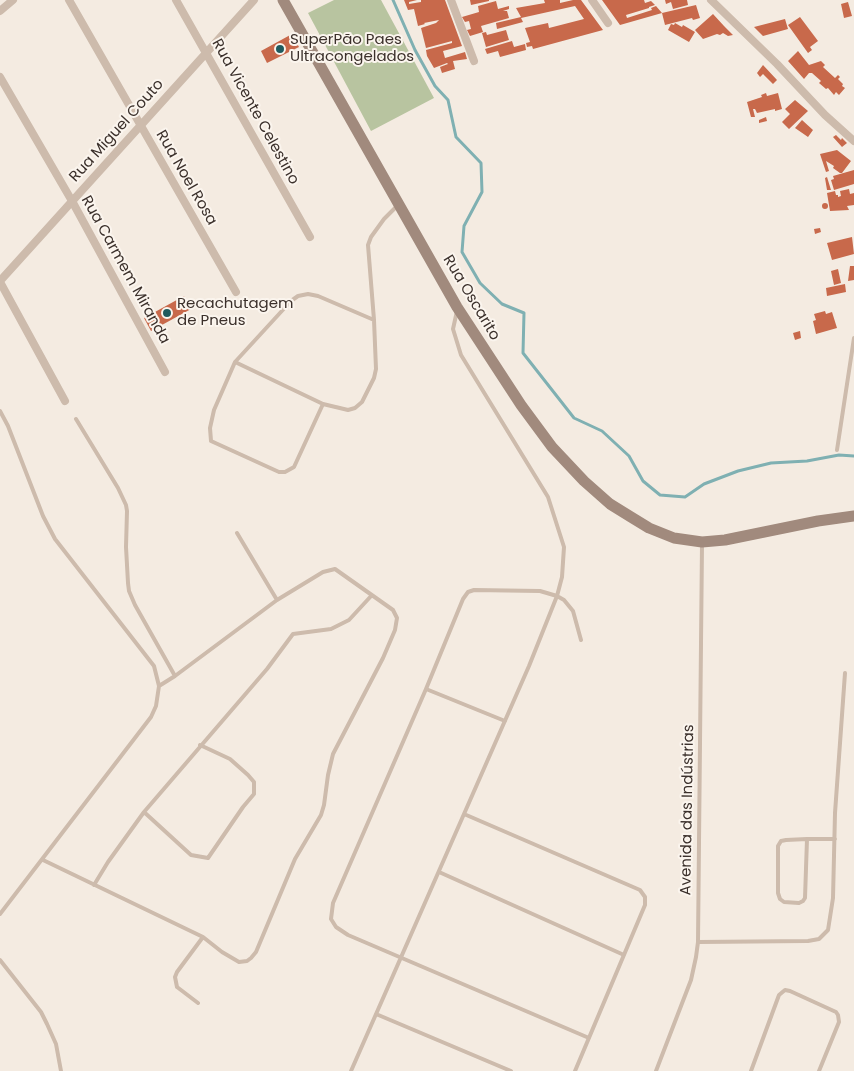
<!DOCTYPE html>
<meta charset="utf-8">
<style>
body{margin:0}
canvas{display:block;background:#f4ebe1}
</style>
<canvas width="854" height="1071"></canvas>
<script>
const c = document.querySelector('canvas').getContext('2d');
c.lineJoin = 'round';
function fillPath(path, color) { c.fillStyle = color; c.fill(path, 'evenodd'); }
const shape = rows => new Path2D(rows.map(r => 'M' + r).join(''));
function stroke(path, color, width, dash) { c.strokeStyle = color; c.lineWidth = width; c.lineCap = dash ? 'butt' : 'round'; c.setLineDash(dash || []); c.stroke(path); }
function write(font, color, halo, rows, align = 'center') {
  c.font = font + ' Poppins,sans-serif'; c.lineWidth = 4; c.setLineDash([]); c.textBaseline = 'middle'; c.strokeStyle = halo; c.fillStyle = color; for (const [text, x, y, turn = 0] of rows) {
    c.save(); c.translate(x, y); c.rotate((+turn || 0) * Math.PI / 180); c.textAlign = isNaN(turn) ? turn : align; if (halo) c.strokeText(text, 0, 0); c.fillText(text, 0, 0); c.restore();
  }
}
fillPath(shape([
 [334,0,381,0,434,98,371,131,308,13]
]), '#b8c4a0');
stroke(shape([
 [393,0,415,50,435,86,448,100,456,137,481,163,482,192,464,226,462,252,480,283,502,304,524,313,523,353,574,418,602,431,629,456,643,481,660,495,685,497,704,484,738,471,771,463,807,461,839,455,854,456]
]), '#7fb0b2', 3);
fillPath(shape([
 [404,0,417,0,409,2,409,4,421,2,421,0,445,0,462,46,443,51,445,58,465,52,467,59,453,61,455,69,442,73,440,67,448,64,447,63,434,68,427,56,426,50,452,43,452,41,426,48,421,28,436,23,439,20,424,23,425,24,418,26,414,9,408,10],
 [470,0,489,0,489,1,471,5],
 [544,0,560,0,560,3,573,0,581,0,603,30,533,49,532,46,527,47,526,43,530,42,525,28,548,23,549,28,584,19,575,6,521,18,523,22,497,29,496,23,521,17,516,8,545,3],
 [602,0,644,0,645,3,651,1,655,5,649,7,649,8,626,15,627,18,652,10,651,8,656,6,662,13,696,5,700,18,693,20,692,18,665,25,662,13,620,25],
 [665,0,687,0,688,5,673,9,671,2,666,4],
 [496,1,498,9,509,6,509,9,503,11,507,11,509,18,481,26,483,32,470,36,467,30,471,29,469,21,465,22,462,17,479,12,478,6],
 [848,2,852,16,844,18,841,4],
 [713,14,724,26,733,35,728,36,723,33,720,35,717,34,703,39,695,30],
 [800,17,818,41,810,47,812,50,808,53,788,25],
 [785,19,788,29,763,36,754,27],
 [675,23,682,27,683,25,695,32,689,42,668,30,671,24,674,25],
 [506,30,509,40,486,47,482,33,486,32,487,35],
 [292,34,299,47,267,63,261,51],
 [512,41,514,47,525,44,526,50,500,57,498,51,487,54,485,49],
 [798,51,809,65,821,61,825,65,823,67,835,78,838,75,840,77,838,79,843,84,842,86,845,88,839,95,836,92,834,95,828,88,826,89,819,83,821,81,812,73,809,73,804,79,788,61],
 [763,65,777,80,773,84,763,74,760,77,757,73],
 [766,93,767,96,778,93,782,109,775,111,775,109,757,113,755,109,753,109,755,117,751,117,747,102,762,97,761,95],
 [795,100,808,111,789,129,782,122,790,114,785,109],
 [766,117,767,121,759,123,759,120],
 [802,120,813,130,808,137,795,128],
 [836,135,841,140,842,138,847,143,842,147,833,137],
 [837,150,851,161,842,173,840,173,833,168,834,166,826,161,829,171,826,172,820,154],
 [854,170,854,184,834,190,831,180,834,179,833,176],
 [827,177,831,190,827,190,825,178],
 [849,189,850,194,854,193,854,205,847,206,849,210,830,211,827,193,835,191,836,195,838,195,838,197,841,196,840,191],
 '822 206a3 3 0 1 1 6 0a3 3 0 1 1-6 0Z',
 [820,228,821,232,815,234,814,229],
 [852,237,854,254,832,260,827,243],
 [850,266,854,266,854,280,848,281],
 [838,269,841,283,834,285,831,271],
 [845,284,846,292,827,296,826,288],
 [184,296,191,309,151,331,144,318],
 [825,311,826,314,832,312,837,328,816,334,813,321,816,320,814,314],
 [800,331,801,338,795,340,793,333]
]), '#c8694b');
stroke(shape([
 [457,311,453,329,461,355,548,497,564,547,562,577,557,596,529,666,464,814,640,890,645,897,645,905,575,1071],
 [374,320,318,296,308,294,298,296,291,301,235,362,214,410,210,428,211,441,279,472,285,472,294,467,323,404,348,410,355,408,362,402,374,378,376,369,374,320,368,245,371,237,384,219,398,205],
 [235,362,323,404],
 [0,411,8,426,43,516,55,539,154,666,159,686,156,706,151,717,0,914],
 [76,419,118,488,126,505,127,511,126,547,128,583,129,591,135,605,175,676],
 [837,450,854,338],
 [159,686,175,676,277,600,237,533],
 [426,689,463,599,468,592,474,590,540,591,557,596,564,600,573,611,581,640],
 [505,721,426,689,333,903,331,919,336,927,348,935,589,1038],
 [144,812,191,855,208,858,243,807,254,794,254,782,248,775,230,759,200,745],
 [807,839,805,898,803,901,799,903,784,902,780,899,778,893,778,846,781,841,786,840,807,839,835,839],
 [43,860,203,937,222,952,239,962,247,961,251,958,256,952,295,859,321,815,324,805,328,775,333,754,383,658,395,630,397,618,393,610,335,569,323,572,277,600],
 [439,872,624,955],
 [94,885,108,862,144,812,267,669,293,634,331,629,349,620,372,595],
 [698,942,808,941,819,939,828,930,833,898,835,813,845,673],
 [0,960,41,1012,47,1024,56,1044,61,1071],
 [198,1003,177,987,175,977,177,972,203,937],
 [376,1014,511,1071],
 [351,1071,464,814],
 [656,1071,691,980,696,957,698,942,702,544],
 [751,1071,779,995,785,990,790,991,836,1012,838,1015,839,1022,819,1071]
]), '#cdbbac', 4);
stroke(shape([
 [69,0,236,292],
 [176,0,310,237],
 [451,0,474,61],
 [592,0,608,23],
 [711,0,777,64,825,115,854,141],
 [0,11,13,0],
 [0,77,72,201,165,372],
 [0,281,254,0],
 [0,282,65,401]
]), '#cdbbac', 8);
stroke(shape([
 [283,0,457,307,521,405,552,447,584,481,610,504,631,517,649,528,674,538,702,542,725,540,818,521,854,516]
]), '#a18a7d', 11);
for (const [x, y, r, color] of [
 [280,49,5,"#1f5a5e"],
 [167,313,5,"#1f5a5e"]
]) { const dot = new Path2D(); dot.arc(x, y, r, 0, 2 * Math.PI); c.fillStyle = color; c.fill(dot); stroke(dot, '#fbf5ee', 2); }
write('15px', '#3b302b', '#fbf5ee', [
 ["SuperPão Paes",290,40],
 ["Ultracongelados",290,57],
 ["Recachutagem",177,304],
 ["de Pneus",177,321]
], 'left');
write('15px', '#3b302b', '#fbf5ee', [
 ["Rua Vicente Celestino",255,112,61],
 ["Rua Miguel Couto",117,131,-48],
 ["Rua Noel Rosa",186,178,60],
 ["Rua Carmem Miranda",125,270,61],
 ["Rua Oscarito",471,298,59],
 ["Avenida das Indústrias",688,810,-89]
]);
</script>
